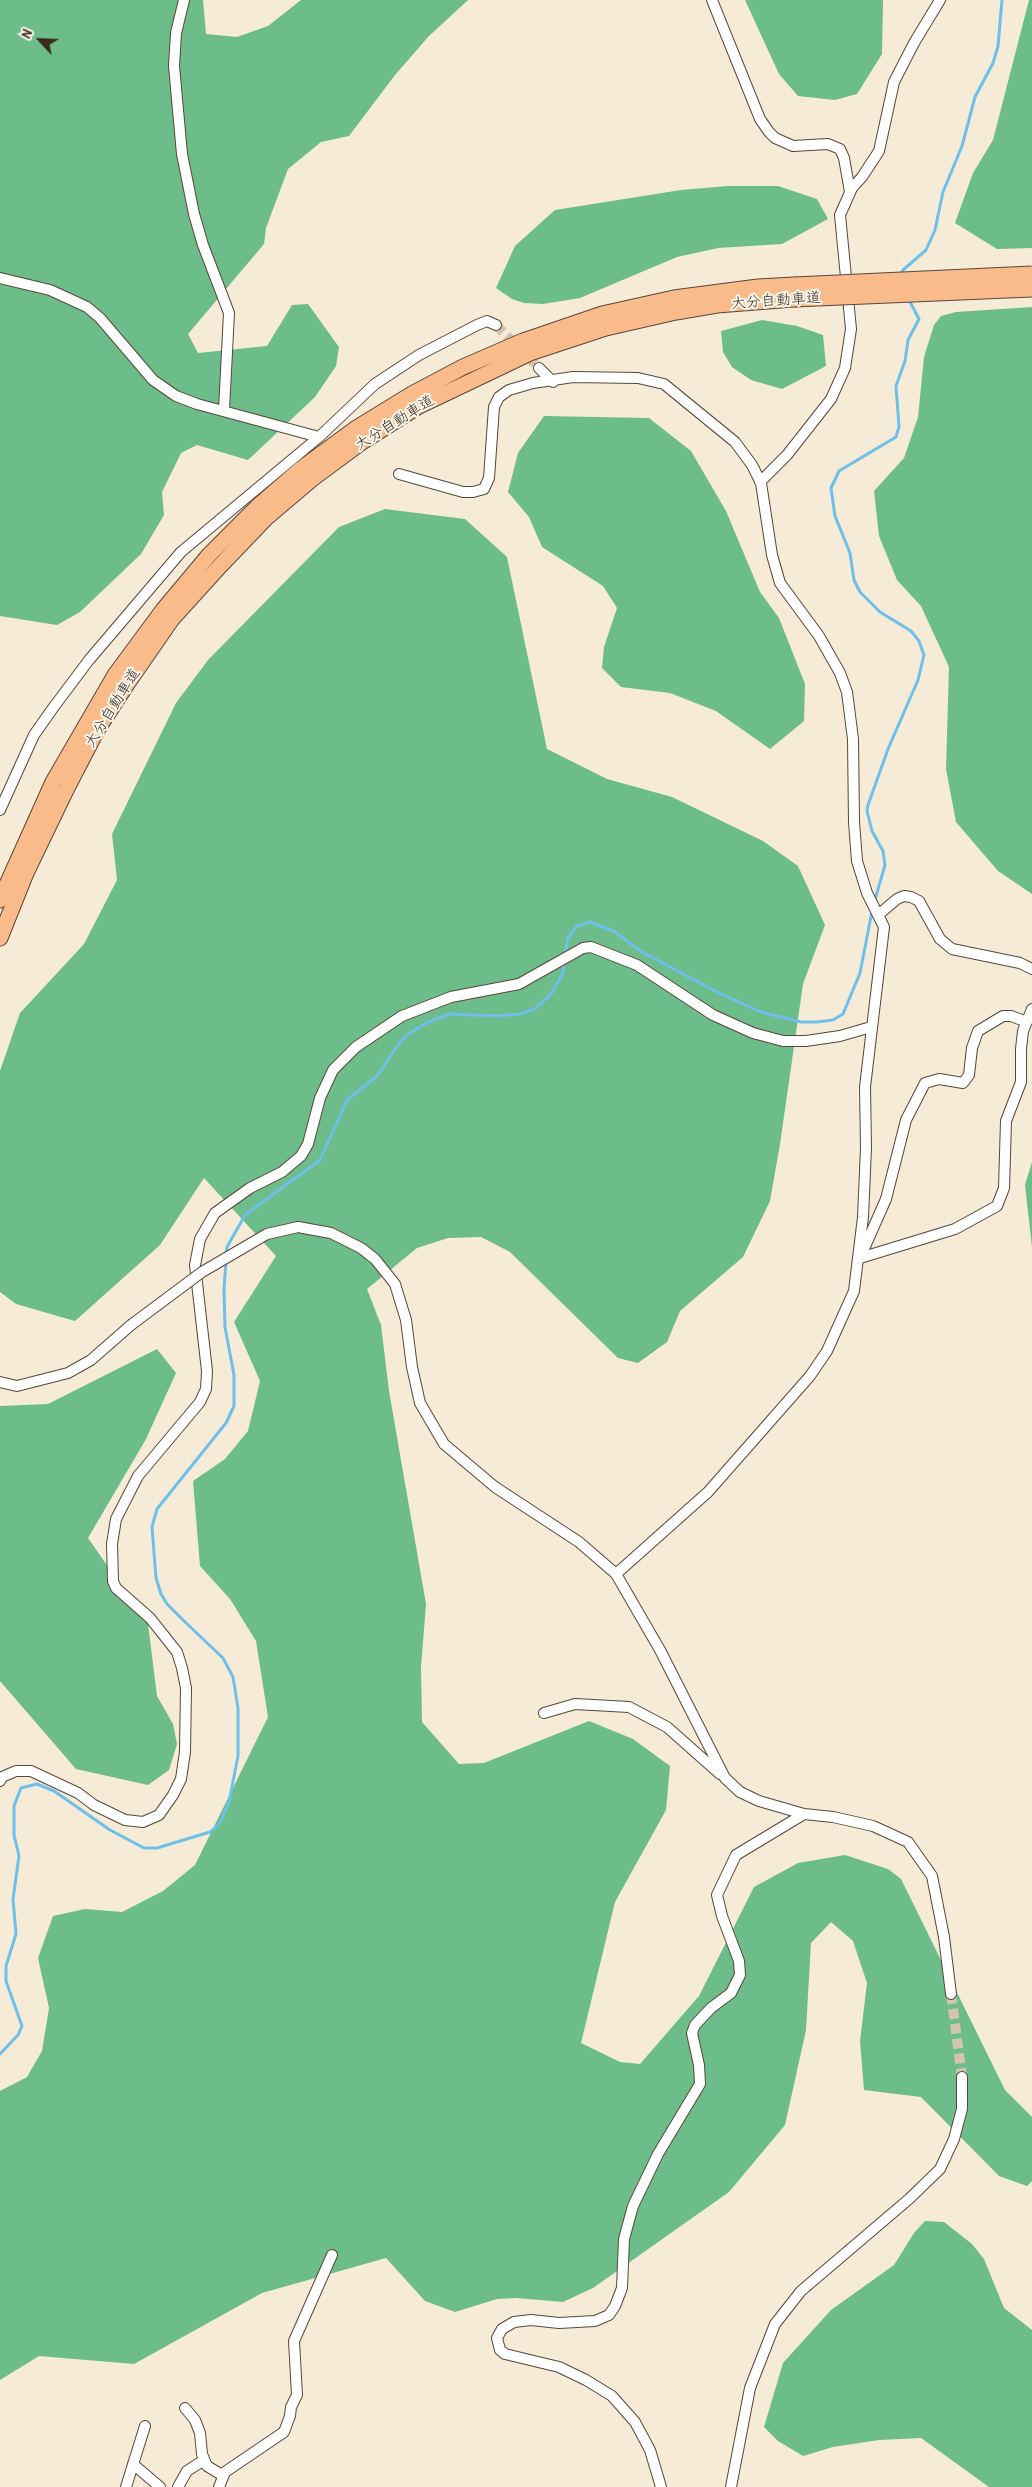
<!DOCTYPE html>
<meta charset="utf-8">
<style>
body{margin:0}
#map{position:relative;width:1032px;height:2487px;overflow:hidden;background:#f6ebd6;font-family:"Patrick Hand",sans-serif}
canvas{display:block}
.north{position:absolute;left:15px;top:15px;width:50px;height:50px;-webkit-text-stroke:4px #fbf7ec;paint-order:stroke;rotate:295deg;font-size:14px;font-weight:700;line-height:20px;text-align:center;color:#3b2a1e}
.north::after{content:'';display:block;margin:auto;width:18px;height:22px;background:#3b2a1e;clip-path:polygon(50% 0,100% 100%,50% 72%,0 100%)}
</style>
<div id="map">
<canvas width="1032" height="2487"></canvas>
<div class="north">N</div>
</div>
<script>
const c = document.querySelector('canvas').getContext('2d');
c.lineJoin = 'round';
function fillPath(path, color) { c.fillStyle = color; c.fill(path, 'evenodd'); }
const shape = rows => new Path2D(rows.map(r => 'M' + r).join(''));
function stroke(path, color, width, dash) { c.strokeStyle = color; c.lineWidth = width; c.lineCap = dash ? 'butt' : 'round'; c.setLineDash(dash || []); c.stroke(path); }
function write(font, color, halo, rows, align = 'center') {
  c.font = font + ' "Patrick Hand","Klee One",sans-serif'; c.lineWidth = 4; c.setLineDash([]); c.textBaseline = 'middle'; c.strokeStyle = halo; c.fillStyle = color; for (const [text, x, y, turn = 0] of rows) {
    c.save(); c.translate(x, y); c.rotate((+turn || 0) * Math.PI / 180); c.textAlign = isNaN(turn) ? turn : align; if (halo) c.strokeText(text, 0, 0); c.fillText(text, 0, 0); c.restore();
  }
}
fillPath(shape([
 [0,0,203,0,206,34,237,37,268,26,301,0,468,0,429,36,395,75,349,136,321,142,288,169,266,228,264,244,188,334,198,353,267,346,292,305,308,304,339,347,336,366,315,397,248,460,197,445,181,453,162,492,164,515,141,554,80,612,57,625,0,616],
 [745,0,883,0,882,54,857,94,835,100,798,96,779,74],
 [1029,0,1032,0,1032,248,997,249,955,223,973,173,993,140],
 [728,186,778,186,817,199,828,219,782,244,718,248,677,257,580,298,543,304,524,303,512,299,496,288,515,246,555,210,681,190],
 [1032,307,1032,894,998,871,956,822,946,769,949,667,921,606,897,580,879,536,874,491,904,458,918,417,924,357,934,325,941,316,956,312],
 [762,320,797,326,823,335,826,366,782,389,751,380,732,367,723,352,721,331],
 [544,416,649,418,691,451,726,511,760,592,779,618,805,684,804,721,770,749,716,711,670,693,621,687,602,668,604,647,617,608,603,586,542,547,529,517,508,492,518,453],
 [385,509,465,519,507,557,547,749,607,779,672,797,763,841,798,866,825,925,803,984,780,1144,770,1201,743,1257,680,1311,667,1342,638,1363,618,1358,510,1252,481,1237,448,1238,417,1248,367,1289,381,1325,389,1391,426,1604,421,1667,422,1722,459,1764,484,1763,589,1721,633,1739,670,1766,666,1810,615,1902,581,2043,620,2062,640,2064,699,1996,754,1887,798,1863,845,1855,888,1869,901,1879,1005,2090,1032,2117,1032,2181,1027,2186,999,2176,921,2097,864,2090,860,2041,867,1983,853,1941,831,1922,811,1943,806,2030,785,2125,729,2192,593,2288,563,2302,516,2298,497,2299,455,2312,425,2301,386,2258,262,2293,134,2364,39,2356,0,2380,0,2091,27,2077,42,2051,49,2008,38,1958,53,1916,85,1909,122,1912,163,1891,195,1865,268,1717,256,1641,230,1599,200,1566,193,1481,225,1459,248,1431,260,1381,234,1322,276,1256,204,1178,160,1245,75,1321,16,1304,0,1292,0,1071,20,1013,84,944,117,880,112,834,176,703,208,660,339,527],
 [1032,1162,1032,1247,1025,1185],
 [157,1349,176,1373,146,1439,88,1538,148,1624,157,1696,173,1724,177,1744,169,1770,148,1785,76,1769,0,1681,0,1406,48,1404],
 [925,2221,944,2222,972,2244,984,2259,1004,2308,1032,2330,1032,2487,989,2487,921,2438,879,2440,833,2447,803,2456,778,2441,764,2427,783,2363,831,2310,894,2265,914,2233]
]), '#6cbd89');
stroke(shape([
 [901,274,903,270,926,250,935,230,943,192,962,146,975,97,993,63,998,46,1002,0],
 [874,903,885,865,883,851,872,831,867,811,868,805,888,749,918,680,924,655,919,641,911,631,880,612,860,592,854,580,850,553,835,516,831,488,839,471,896,437,899,427,896,386,905,361,908,340,919,319,908,298],
 [565,956,568,938,577,926,590,922,615,932,642,952,719,993,761,1012,801,1022,817,1022,833,1020,843,1014,860,973,872,911],
 [226,1255,227,1247,245,1215,320,1160,347,1100,377,1076,400,1042,410,1033,428,1022,450,1014,498,1016,520,1014,535,1009,551,994,563,973,564,962],
 [0,2054,18,2035,22,2026,6,1981,6,1966,16,1934,13,1899,19,1856,14,1835,14,1806,21,1788,37,1784,54,1791,110,1830,144,1848,157,1848,210,1832,220,1823,229,1802,238,1756,238,1708,233,1677,223,1658,184,1621,167,1604,161,1594,156,1578,152,1527,157,1509,226,1423,234,1406,234,1375,225,1327,224,1289,226,1261]
]), '#6ec0ea', 3);
stroke(shape([
 [496,325,539,368],
 [951,1994,962,2077]
]), '#d1c4b1', 10, [10, 5]);
const minor = shape([
 [184,0,176,33,174,66,182,154,194,214,203,245,229,313,224,410],
 [712,0,760,119,769,132,775,138,793,146,828,144,840,149,844,158,850,192],
 [0,278,50,290,87,307,100,318,153,380,176,396,197,404,319,437],
 [539,368,553,382],
 [399,474,463,492,473,492,484,489,489,478,494,407,499,397,509,390,533,383,573,377,638,378,664,384,735,442,752,465,761,483,772,555,780,583,819,636,840,673,847,692,853,739,854,822,857,861,867,893,884,927,865,1087,866,1148,863,1217,854,1291,827,1351,810,1376,708,1492,616,1574],
 [760,482,787,455,831,399,845,368,851,329,840,215,852,188,862,177,879,151,894,82,914,43,940,0],
 [0,810,34,735,53,708,89,660,181,552,319,437,375,384,419,355,477,325,487,321,496,325],
 [878,915,897,899,904,896,911,897,919,901,940,939,952,949,1020,963,1032,969],
 [298,1227,331,1233,361,1248,375,1259,395,1284,406,1320,412,1367,420,1403,444,1444,495,1487,579,1542,616,1574,660,1650,725,1778,740,1792,759,1801,804,1814,833,1817,873,1826,908,1842,932,1876,944,1937,951,1994],
 [863,1251,886,1199,906,1120,925,1083,939,1079,963,1083,969,1075,972,1048,978,1031,1003,1016,1011,1016,1027,1022],
 [860,1258,955,1229,997,1206,1004,1188,1006,1121,1021,1082,1021,1049,1023,1031,1032,1009],
 [0,1382,17,1386,68,1373,91,1360,131,1325],
 [544,1713,575,1704,629,1707,667,1727,720,1774],
 [0,1781,2,1777,16,1771,31,1771,78,1793,94,1805,125,1820,143,1822,159,1815,173,1795,181,1779,185,1752,186,1688,182,1668,177,1652,150,1618,116,1588,113,1581,112,1544,116,1519,138,1476,200,1402,206,1389,207,1371,195,1265,200,1239,215,1213,250,1188,282,1172,301,1156,308,1144,320,1098,333,1070,356,1047,402,1016,451,997,519,984,583,948,591,947,637,965,713,1015,753,1033,783,1041,806,1041,840,1036,871,1027],
 [185,2408,195,2420,200,2433,202,2454,207,2466,222,2475],
 [133,2464,160,2487],
 [126,2487,145,2426],
 [178,2487,187,2471,204,2460],
 [219,2487,225,2472,284,2432,290,2416,291,2407,297,2395,294,2341,332,2255],
 [661,2487,650,2450,635,2422,612,2396,586,2380,559,2367,505,2354,500,2350,497,2338,502,2329,514,2322,531,2320,559,2323,595,2321,609,2315,615,2306,622,2288,624,2239,633,2206,658,2154,700,2084,699,2065,692,2033,695,2025,711,2008,731,1993,740,1975,739,1961,722,1916,717,1895,736,1855,804,1814],
 [731,2487,750,2388,775,2324,801,2291,909,2199,940,2169,954,2139,962,2109,962,2077]
]);
const highway = shape([
 [0,900,53,782,115,675,163,610,209,555,257,507,302,468,355,429,412,394,463,367,523,341,602,314,674,298,758,287,794,285],
 [0,938,26,873,66,790,97,730,127,684,172,619,220,566,266,518,312,479,362,442,419,406,530,353,606,328,676,312,717,305,794,299]
]);
stroke(minor, '#57473a', 12);
stroke(highway, '#57473a', 17);
stroke(minor, '#fff', 10);
stroke(highway, '#fabb8b', 15);
const minorBridge = shape([
 [131,1325,202,1272,267,1234,298,1227]
]);
const highwayBridge = shape([
 [794,285,1032,274],
 [794,299,1032,289]
]);
stroke(minorBridge, '#57473a', 12, []);
stroke(highwayBridge, '#57473a', 17, []);
stroke(minorBridge, '#fff', 10);
stroke(highwayBridge, '#fabb8b', 15);
write('15px', '#3b2a1e', '#fbf7ec', [
 ["大分自動車道",776,301,-4],
 ["大分自動車道",395,423,-32],
 ["大分自動車道",113,708,-58]
]);
</script>
